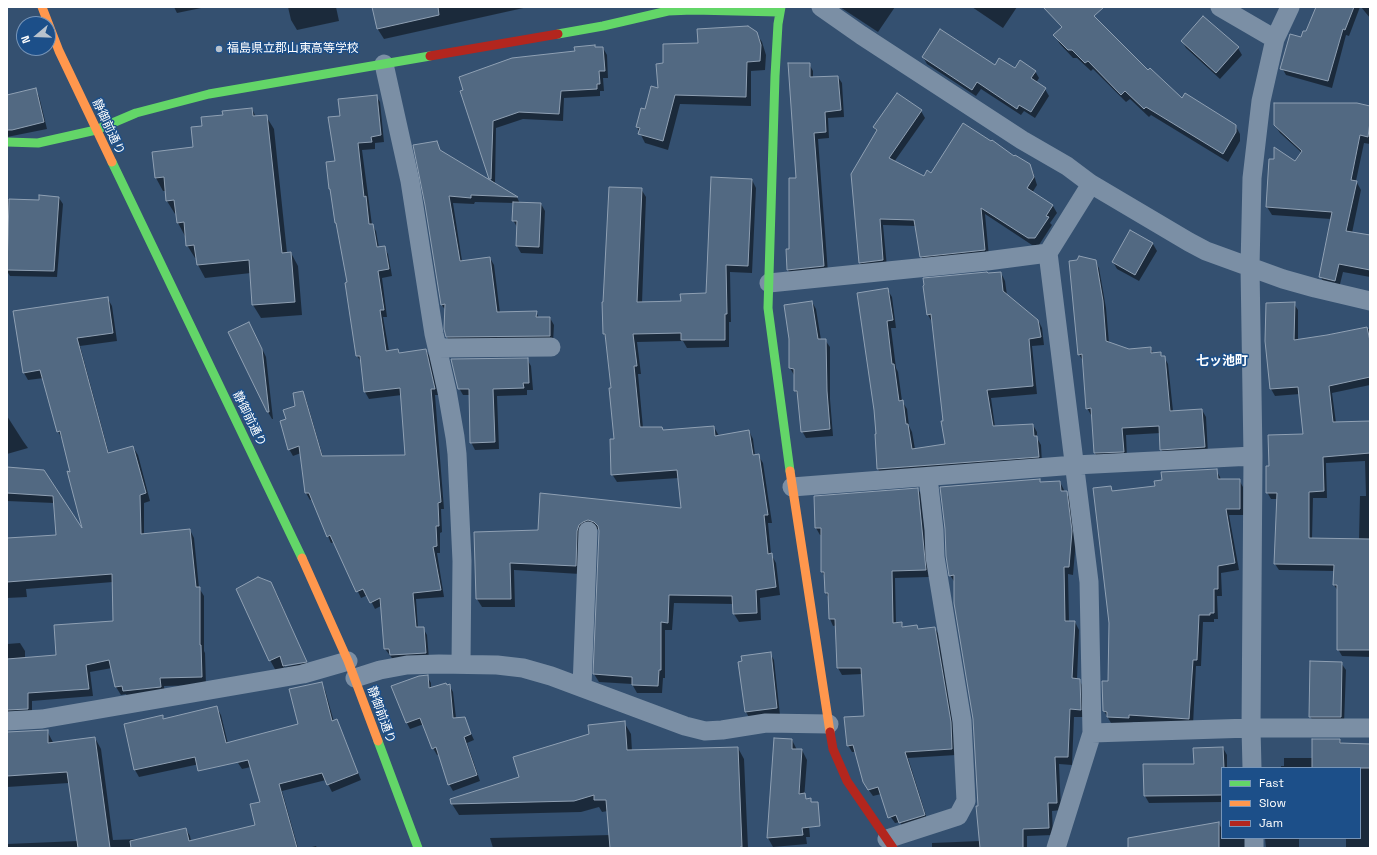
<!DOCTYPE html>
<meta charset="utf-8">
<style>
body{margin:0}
#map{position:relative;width:1377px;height:855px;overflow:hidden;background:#345070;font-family:"Space Grotesk",sans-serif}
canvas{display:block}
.frame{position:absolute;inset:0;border:8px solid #fff;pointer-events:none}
.legend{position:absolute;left:1221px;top:767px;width:140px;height:72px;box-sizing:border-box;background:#1c4f89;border:1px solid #7795b8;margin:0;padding:5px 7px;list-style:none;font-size:12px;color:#fff}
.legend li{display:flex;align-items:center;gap:8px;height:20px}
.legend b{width:20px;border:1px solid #7795b8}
.north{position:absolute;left:16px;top:16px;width:40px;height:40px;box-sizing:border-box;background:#1c4f89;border:1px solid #7795b8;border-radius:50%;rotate:251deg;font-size:11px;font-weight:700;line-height:16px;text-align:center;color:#fff}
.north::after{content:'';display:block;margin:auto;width:14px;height:18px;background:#b8c2cd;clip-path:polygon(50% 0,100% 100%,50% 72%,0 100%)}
</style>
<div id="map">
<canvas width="1377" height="855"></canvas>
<div class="frame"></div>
<ul class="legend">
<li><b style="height:5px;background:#63d668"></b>Fast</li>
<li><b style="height:5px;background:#ff974d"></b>Slow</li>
<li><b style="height:5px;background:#b3261e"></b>Jam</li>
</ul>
<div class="north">N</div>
</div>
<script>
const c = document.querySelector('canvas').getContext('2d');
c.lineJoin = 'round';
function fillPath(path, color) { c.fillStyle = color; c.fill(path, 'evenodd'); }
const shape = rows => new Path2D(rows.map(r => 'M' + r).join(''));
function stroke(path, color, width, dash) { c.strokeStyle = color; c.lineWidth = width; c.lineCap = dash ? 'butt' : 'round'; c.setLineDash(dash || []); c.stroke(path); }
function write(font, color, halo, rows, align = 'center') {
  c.font = font + ' "Space Grotesk","Noto Sans JP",sans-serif'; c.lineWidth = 3; c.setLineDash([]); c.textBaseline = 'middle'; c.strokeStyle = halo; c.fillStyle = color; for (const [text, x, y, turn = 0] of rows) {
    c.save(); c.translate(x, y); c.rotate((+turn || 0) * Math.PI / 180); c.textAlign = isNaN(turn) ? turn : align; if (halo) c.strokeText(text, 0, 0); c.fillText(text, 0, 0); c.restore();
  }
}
fillPath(shape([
 [174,7,206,7,177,13],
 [288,7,336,7,339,21,297,30,291,20],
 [373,7,528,7,384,39,377,28],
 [840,7,895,7,878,32],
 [972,7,1017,7,1003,28],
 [1317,7,1360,7,1349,36,1346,35,1332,88,1286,75,1282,68,1307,32],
 [1361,7,1370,7,1370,18],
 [756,33,762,42,766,55,765,70,751,71,751,106,680,104,668,150,645,143,637,127,659,89,664,64,699,44],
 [1055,36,1148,72,1182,100,1235,125,1240,134,1240,141,1228,162,1151,115,1149,117,1130,99,1126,102,1093,69,1091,71,1077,58,1073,58,1060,44],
 [1182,41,1238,48,1242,55,1220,79,1186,48],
 [595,48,603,48,607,55,608,78,603,78,604,91,600,91,600,96,564,98,563,121,523,119,496,128,495,184,517,197,520,204,541,204,545,211,543,254,521,253,517,246,517,227,513,220,514,203,475,202,474,204,453,203,462,261,490,258,494,265,500,313,536,312,539,318,550,318,554,325,553,343,451,344,447,337,446,311,441,304,437,142,441,152,492,182,461,92],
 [923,57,1035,71,1039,78,1036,83,1045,89,1049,96,1035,118,1024,111,1021,115,981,89,976,96,927,64],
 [809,64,813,71,813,78,838,77,842,83,844,117,828,118,829,138,818,139,828,273,792,277,788,270],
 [35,89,39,96,47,129,7,137,7,96],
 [376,96,380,102,384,142,375,143,375,149,362,150,372,225,376,231,379,248,384,247,388,254,392,276,382,278,387,317,383,317,389,351,398,350,400,354,426,350,430,357,438,395,435,395,444,509,441,509,442,532,440,533,440,553,437,553,444,597,416,599,418,628,423,628,427,635,429,659,395,662,385,649,381,606,375,609,368,595,361,598,334,542,331,543,328,536,313,499,310,500,306,493,301,453,293,456,289,449,287,420,296,407,302,392,306,399,323,457,406,456,402,395,369,399,365,392,362,363,357,356,346,283,348,283,338,227,336,223,332,193,330,189,336,162,341,117],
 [1370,107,1370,144,1364,143,1356,181,1361,190,1352,233,1370,236,1370,277,1343,272,1339,288,1325,286,1321,277,1331,219,1272,215,1267,207,1302,153,1280,133,1275,125],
 [252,109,256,117,266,116,274,129,287,253,291,253,298,266,302,315,261,318,253,305,251,273,205,278,198,265,197,258,195,258,187,245,186,236,185,236,178,223,176,213,175,214,167,201,166,191,163,191,156,178,153,153,194,148,204,127,224,116],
 [921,111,925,118,894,162,924,177,931,174,1015,157,1029,165,1033,172,1037,185,1032,193,1053,206,1057,213,1050,223,1052,225,1039,245,1032,245,985,214,989,257,925,263,921,256,916,226,883,225,887,267,864,270,860,263,877,132,874,128],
 [752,180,756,188,752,273,730,272,731,322,729,322,729,347,687,348,683,341,637,342,641,374,638,374,643,428,662,428,664,431,714,427,719,436,749,431,753,439,755,455,758,455,763,463,772,523,768,523,771,554,776,563,780,595,760,598,761,620,739,622,734,614,734,604,674,603,672,630,665,630,665,678,663,678,662,693,637,693,632,684,599,682,594,674,600,530,593,528,580,574,514,570,515,607,482,607,477,599,476,533,539,531,541,495,682,509,679,478,617,482,612,474,615,440,607,340,604,334,641,189,646,197,642,303,682,302,707,294],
 [59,198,63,204,57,277,10,276,7,271,7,200,40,202],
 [1130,231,1153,244,1157,251,1139,281,1117,269,1113,262],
 [1095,261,1099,268,1106,308,1109,343,1128,350,1150,348,1154,354,1160,353,1162,357,1164,357,1168,364,1173,411,1202,410,1206,417,1208,454,1165,456,1161,449,1161,433,1126,435,1127,458,1099,460,1095,453,1093,415,1091,415,1087,408,1083,361,1079,354],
 [1001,273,1005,281,1007,295,1038,320,1042,328,1044,345,1032,346,1037,394,991,398,995,427,1033,425,1037,432,1037,438,1041,445,1042,464,882,477,878,469,876,435,887,289,892,297,896,328,891,328,896,368,898,372,902,401,907,409,909,426,912,432,915,449,946,445,945,421,932,322,928,315],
 [108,299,112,306,117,341,80,346,109,454,133,447,138,455,150,501,144,503,144,534,190,530,194,538,199,588,204,596,204,651,205,653,206,685,164,686,165,695,128,698,126,694,121,695,116,687,112,668,90,672,93,696,32,701,32,717,7,713,7,644,20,643,25,651,25,659,58,656,114,622,113,582,26,589,27,597,7,598,7,539,57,536,54,503,7,501,7,468,43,471,84,533,72,473,62,439,58,431,44,378,28,380,24,373],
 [812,302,816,309,821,340,825,340,830,347,830,399,833,436,806,438,802,431,799,397,795,390,794,375,790,368],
 [1294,304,1298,310,1298,340,1363,329,1370,329,1370,385,1332,393,1336,423,1370,422,1370,657,1342,656,1338,649,1338,591,1334,585,1334,571,1279,570,1275,564,1277,499,1271,499,1267,492,1270,467,1304,435,1300,394,1275,396,1271,389,1266,341],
 [1365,461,1366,496,1360,496,1359,539,1312,539,1313,498,1327,498,1326,463],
 [253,330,266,357,273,419,272,419,268,412],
 [527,359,531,366,533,390,527,390,527,395,497,396,499,449,475,450,471,442,470,395,463,395,459,388],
 [7,416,23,441,28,448,7,454],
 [1216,470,1220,477,1221,480,1239,480,1243,487,1244,515,1229,515,1239,570,1221,573,1222,596,1217,596,1218,619,1214,619,1214,622,1203,622,1201,666,1196,666,1193,725,1133,722,1132,724,1111,723,1104,711,1109,682,1111,487,1113,492,1156,487],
 [1039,480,1041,483,1060,482,1065,492,1066,492,1071,500,1076,540,1073,575,1068,574,1069,622,1075,622,1079,630,1077,680,1079,680,1084,688,1085,717,1074,717,1072,765,1059,764,1061,810,1052,811,1053,835,1027,836,1027,848,932,848,932,843,980,841,974,719,955,583,950,575],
 [918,489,922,496,929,577,895,578,896,623,901,623,904,628,917,626,919,629,935,628,939,635,954,730,956,755,908,758,928,822,904,830,900,822,895,823,890,816,881,794,873,796,868,789,856,752,852,752,848,745,865,717,863,674,842,675,838,668,837,625,833,626,830,619,829,599,826,593,825,577,822,572,822,535,820,535,816,528],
 [270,583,277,594,306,661,285,665,285,667,307,662,312,672,290,676,285,667,276,671,270,660],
 [770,653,774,660,780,715,750,719,746,712],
 [1341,663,1346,670,1344,724,1314,723,1310,716],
 [427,676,431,683,431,688,449,685,453,692,456,718,464,718,474,740,467,743,480,781,453,791,449,784,439,754,437,755,433,748,424,724,410,729,407,723,393,687],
 [321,683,325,690,334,722,336,721,340,728,361,780,332,792,326,780,282,791,298,848,264,848,261,802,251,767,242,769,238,763,253,759,299,725],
 [217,708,221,715,228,744,209,762,139,777,135,770,125,724,162,716,164,720],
 [624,722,631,734,632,751,738,748,744,759,748,848,493,848,490,838,610,835,608,811,602,812,599,807,581,812,459,815,452,804,520,778,590,735],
 [47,731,54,744,95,738,101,749,113,840,140,839,145,848,7,848,7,844,78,841,69,783,7,787,7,733],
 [792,740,797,750,802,750,807,760,804,799,807,804,810,837,806,837,807,844,773,847,768,838],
 [1340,740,1342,744,1370,745,1370,848,1346,848,1346,838,1360,838,1360,768,1281,768,1281,766,1284,766,1284,758,1313,758],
 [1223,748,1227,755,1227,768,1222,768,1222,802,1149,803,1145,796,1145,765,1195,765],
 [1219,824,1222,829,1222,838,1246,838,1247,848,1145,848],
 [186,829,190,836,191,841,229,848,151,848],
 [1265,838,1299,838,1299,848,1266,848],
 [316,846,317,848,308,848]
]), '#0007');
const building = shape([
 [372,7,438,7,439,15,377,29,372,7],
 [1043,7,1104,7,1094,16,1148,70,1150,68,1182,98,1185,93,1236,125,1236,132,1223,154,1146,107,1144,109,1125,91,1121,95,1088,61,1085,63,1072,50,1068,50,1053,35,1062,27,1043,7],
 [1316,7,1354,7,1345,30,1343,29,1328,81,1280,69,1290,34,1301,37,1303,31,1306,31,1316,7],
 [1203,16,1239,47,1216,73,1181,41,1203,16],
 [748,26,757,32,761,45,760,61,747,62,746,97,675,95,663,141,638,134,640,128,636,127,641,108,645,109,651,86,658,88,656,64,663,63,663,44,698,43,697,29,748,26],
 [940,29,995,65,999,58,1015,68,1020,60,1036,71,1031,78,1046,88,1031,112,1019,105,1017,109,977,82,972,90,922,57,940,29],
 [595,45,595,47,603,47,605,71,599,71,600,84,597,84,597,89,561,91,559,114,519,112,493,121,491,179,489,179,460,91,463,90,459,77,512,58,575,51,574,47,595,45],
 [788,63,810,63,810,77,838,76,841,110,825,112,826,132,814,133,824,266,787,270,786,249,789,249,789,178,796,178,788,63],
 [36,88,44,122,12,130,7,130,7,95,36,88],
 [897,93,922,110,889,158,924,176,927,170,931,173,963,123,991,141,992,140,1014,156,1015,155,1030,164,1034,177,1027,188,1053,205,1046,216,1049,217,1035,238,1028,238,981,208,985,250,920,257,914,220,880,219,883,260,859,263,851,174,877,130,873,127,897,93],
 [377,95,381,135,371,137,372,142,358,143,364,197,366,196,369,224,373,224,377,247,385,246,389,269,378,271,384,310,380,310,386,351,398,349,399,353,426,349,435,389,431,389,441,502,438,503,439,526,436,526,437,546,433,547,441,590,413,593,416,627,424,627,426,653,390,655,389,649,384,649,380,598,370,603,363,589,356,592,330,535,327,537,309,493,305,493,299,446,288,450,280,421,286,419,283,410,295,406,293,393,303,391,322,456,405,455,400,388,364,392,360,356,356,356,345,283,347,282,336,223,335,223,330,189,329,189,326,162,335,161,328,117,340,116,338,99,377,95],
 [1274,103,1357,103,1370,106,1370,122,1368,137,1360,135,1351,180,1357,181,1346,231,1370,235,1370,270,1339,264,1335,281,1319,277,1332,212,1266,207,1269,159,1274,159,1274,147,1295,161,1302,151,1274,125,1274,103],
 [252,108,253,116,267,115,282,253,291,252,295,302,252,305,249,260,197,265,194,245,186,246,184,222,177,223,174,200,166,201,164,177,155,178,152,152,193,147,191,127,202,126,201,117,223,115,222,111,252,108],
 [437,141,440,150,518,197,471,195,471,198,449,196,460,261,490,257,497,312,537,311,536,317,550,317,550,336,446,337,444,329,445,304,441,305,425,205,413,145,437,141],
 [711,177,752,179,748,266,726,265,727,314,725,314,725,340,681,340,681,333,633,334,637,366,634,366,640,427,662,427,663,430,714,426,715,436,749,430,753,455,759,454,768,515,764,515,768,554,772,553,776,587,756,590,757,613,733,614,732,596,669,595,668,623,661,622,661,670,659,670,658,686,632,685,632,677,593,674,599,531,598,526,594,522,588,520,583,522,579,525,577,531,576,566,510,563,511,599,476,599,474,532,538,530,540,493,681,508,677,470,611,475,610,439,614,439,609,388,611,388,605,334,603,334,602,302,603,302,609,187,642,188,637,302,681,301,680,294,706,293,711,177],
 [39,195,59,197,54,271,7,270,9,199,39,200,39,195],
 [513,202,541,203,539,247,516,246,517,221,512,221,513,202],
 [1130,230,1153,243,1135,275,1112,262,1130,230],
 [1079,256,1096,260,1103,301,1106,341,1129,349,1151,347,1151,353,1161,352,1161,356,1165,356,1170,411,1202,409,1205,447,1160,450,1159,426,1122,428,1124,452,1094,453,1091,408,1086,409,1082,354,1078,355,1069,261,1077,260,1079,256],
 [987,272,988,273,1001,272,1003,291,1038,320,1041,337,1029,339,1033,386,987,390,993,426,1033,424,1034,436,1037,436,1039,457,877,469,875,434,876,434,874,410,857,293,888,288,893,320,887,321,892,364,894,364,899,401,903,400,906,424,908,424,912,449,945,444,941,421,943,421,931,314,927,315,923,286,924,285,923,278,987,272],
 [108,297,113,333,77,338,108,453,133,446,146,493,140,495,141,534,190,529,196,587,200,587,200,645,201,645,202,677,160,678,161,687,123,691,122,686,115,687,109,660,86,665,89,689,28,693,28,709,7,710,7,659,56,655,54,625,113,621,112,574,7,582,7,538,56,535,53,496,7,493,7,467,44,470,82,528,67,471,70,472,60,431,57,432,40,370,23,373,13,311,108,297],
 [812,301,818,339,826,339,827,391,830,429,801,432,797,391,794,391,794,369,789,368,789,339,784,305,812,301],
 [1295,302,1294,340,1327,335,1367,327,1370,341,1370,377,1329,386,1333,422,1370,421,1370,453,1323,457,1324,491,1309,492,1309,538,1370,539,1370,650,1337,650,1337,585,1333,585,1334,565,1274,564,1277,493,1266,493,1266,466,1269,466,1268,435,1303,434,1298,387,1270,389,1265,341,1266,303,1295,302],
 [249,322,262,349,269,412,267,412,228,332,249,322],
 [528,358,529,383,523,383,524,388,493,389,495,442,470,443,469,389,458,389,451,359,528,358],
 [1217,469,1218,479,1240,479,1240,509,1226,509,1235,563,1218,566,1218,589,1214,589,1214,613,1210,613,1210,615,1199,615,1197,660,1193,660,1189,719,1129,715,1129,718,1107,717,1107,712,1103,711,1102,681,1108,681,1109,623,1093,488,1111,486,1112,491,1155,486,1154,481,1162,480,1161,472,1217,469],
 [1040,479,1040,482,1060,481,1061,491,1067,491,1072,531,1069,567,1064,567,1065,621,1075,621,1072,678,1080,679,1081,710,1070,709,1068,757,1055,757,1057,803,1048,803,1049,828,1023,829,1023,848,980,848,976,806,978,806,973,719,954,603,954,575,949,576,946,556,945,529,940,487,1040,479],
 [918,488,926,570,892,571,893,623,902,622,902,627,917,625,918,629,935,627,951,722,952,749,905,752,925,815,899,823,896,815,888,818,878,787,868,790,863,782,853,745,847,746,844,717,864,716,861,668,837,668,835,619,829,619,828,593,825,593,824,572,821,572,821,528,815,528,814,496,918,488],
 [258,577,271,582,307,662,283,666,280,656,269,661,236,589,258,577],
 [771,652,777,708,745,712,738,662,742,661,741,656,771,652],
 [1310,661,1342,662,1341,717,1309,717,1310,661],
 [428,675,429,688,446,683,447,685,450,684,453,718,465,717,471,734,464,737,477,775,448,785,436,747,432,749,420,718,406,723,391,686,419,676,428,675],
 [322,682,332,721,337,719,358,773,327,785,322,773,279,784,297,848,131,848,130,841,186,828,189,841,255,825,250,804,260,802,248,760,198,771,195,757,134,770,124,724,163,715,163,719,217,706,226,743,298,724,289,689,322,682],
 [625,721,627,750,738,747,742,847,740,847,740,848,610,848,606,800,594,800,594,795,574,801,451,804,450,799,519,777,513,757,589,734,588,725,625,721],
 [48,730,48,743,95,737,110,848,78,848,67,772,7,776,7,732,48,730],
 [774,738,792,739,792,749,802,749,799,794,805,793,806,799,811,798,811,802,818,802,820,826,802,828,803,835,767,838,774,738],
 [1312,739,1340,739,1340,743,1370,744,1370,768,1312,768,1312,739],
 [1223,747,1224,768,1222,768,1222,795,1144,796,1143,764,1194,764,1193,748,1223,747],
 [1219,822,1219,848,1128,848,1128,838,1219,822]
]);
fillPath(building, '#526982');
stroke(building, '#8fa0b3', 1);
stroke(shape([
 [821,7,861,35,1022,140,1067,166,1091,184,1189,242,1206,251,1283,279,1315,288,1370,301],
 [1220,7,1275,39],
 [384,64,410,181,434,334,447,391,455,437,457,454,462,561,461,664],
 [769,283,987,261,1048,253],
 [437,348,551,347],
 [792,487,1075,465,1253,456],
 [355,678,380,670,407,665,439,664,497,665,523,668,551,676,685,726,705,731,722,730,766,723,829,724],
 [582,687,588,531],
 [7,721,42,719,303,674,348,661],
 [1092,733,1251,728,1370,728],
 [1252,768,1251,728,1253,456,1250,267,1252,178,1261,101,1275,39,1290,7],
 [1254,838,1254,848],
 [887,839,958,816,966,801,962,721,935,557,934,530,928,477],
 [1056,848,1092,733,1089,582,1048,253,1091,184]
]), '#7b8fa5', 19);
stroke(shape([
 [781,7,778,24,775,76,768,308,790,471],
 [558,34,603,26,668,11,693,10,779,12],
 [7,142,38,143,96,130,136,113,209,94,430,56],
 [112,162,302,558],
 [378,741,418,848]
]), '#63d668', 9);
stroke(shape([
 [42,7,59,51,112,162],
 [790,471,830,732],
 [302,558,348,661,378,741]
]), '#ff974d', 9);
stroke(shape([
 [430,56,558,34],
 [830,732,833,749,847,781,893,848]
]), '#b3261e', 9);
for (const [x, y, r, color] of [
 [219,49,4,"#b8c2cd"]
]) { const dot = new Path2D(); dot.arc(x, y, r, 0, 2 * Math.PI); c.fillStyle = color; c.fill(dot); stroke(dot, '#1c4f89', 1.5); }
write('12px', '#fff', '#1c4f89', [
 ["福島県立郡山東高等学校",227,49]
], 'left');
write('12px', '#fff', '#1c4f89', [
 ["静御前通り",108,127,65],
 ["静御前通り",249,419,64],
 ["静御前通り",381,715,70]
]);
write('bold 13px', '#fff', '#1c4f89', [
 ["七ッ池町",1222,361]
]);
</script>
